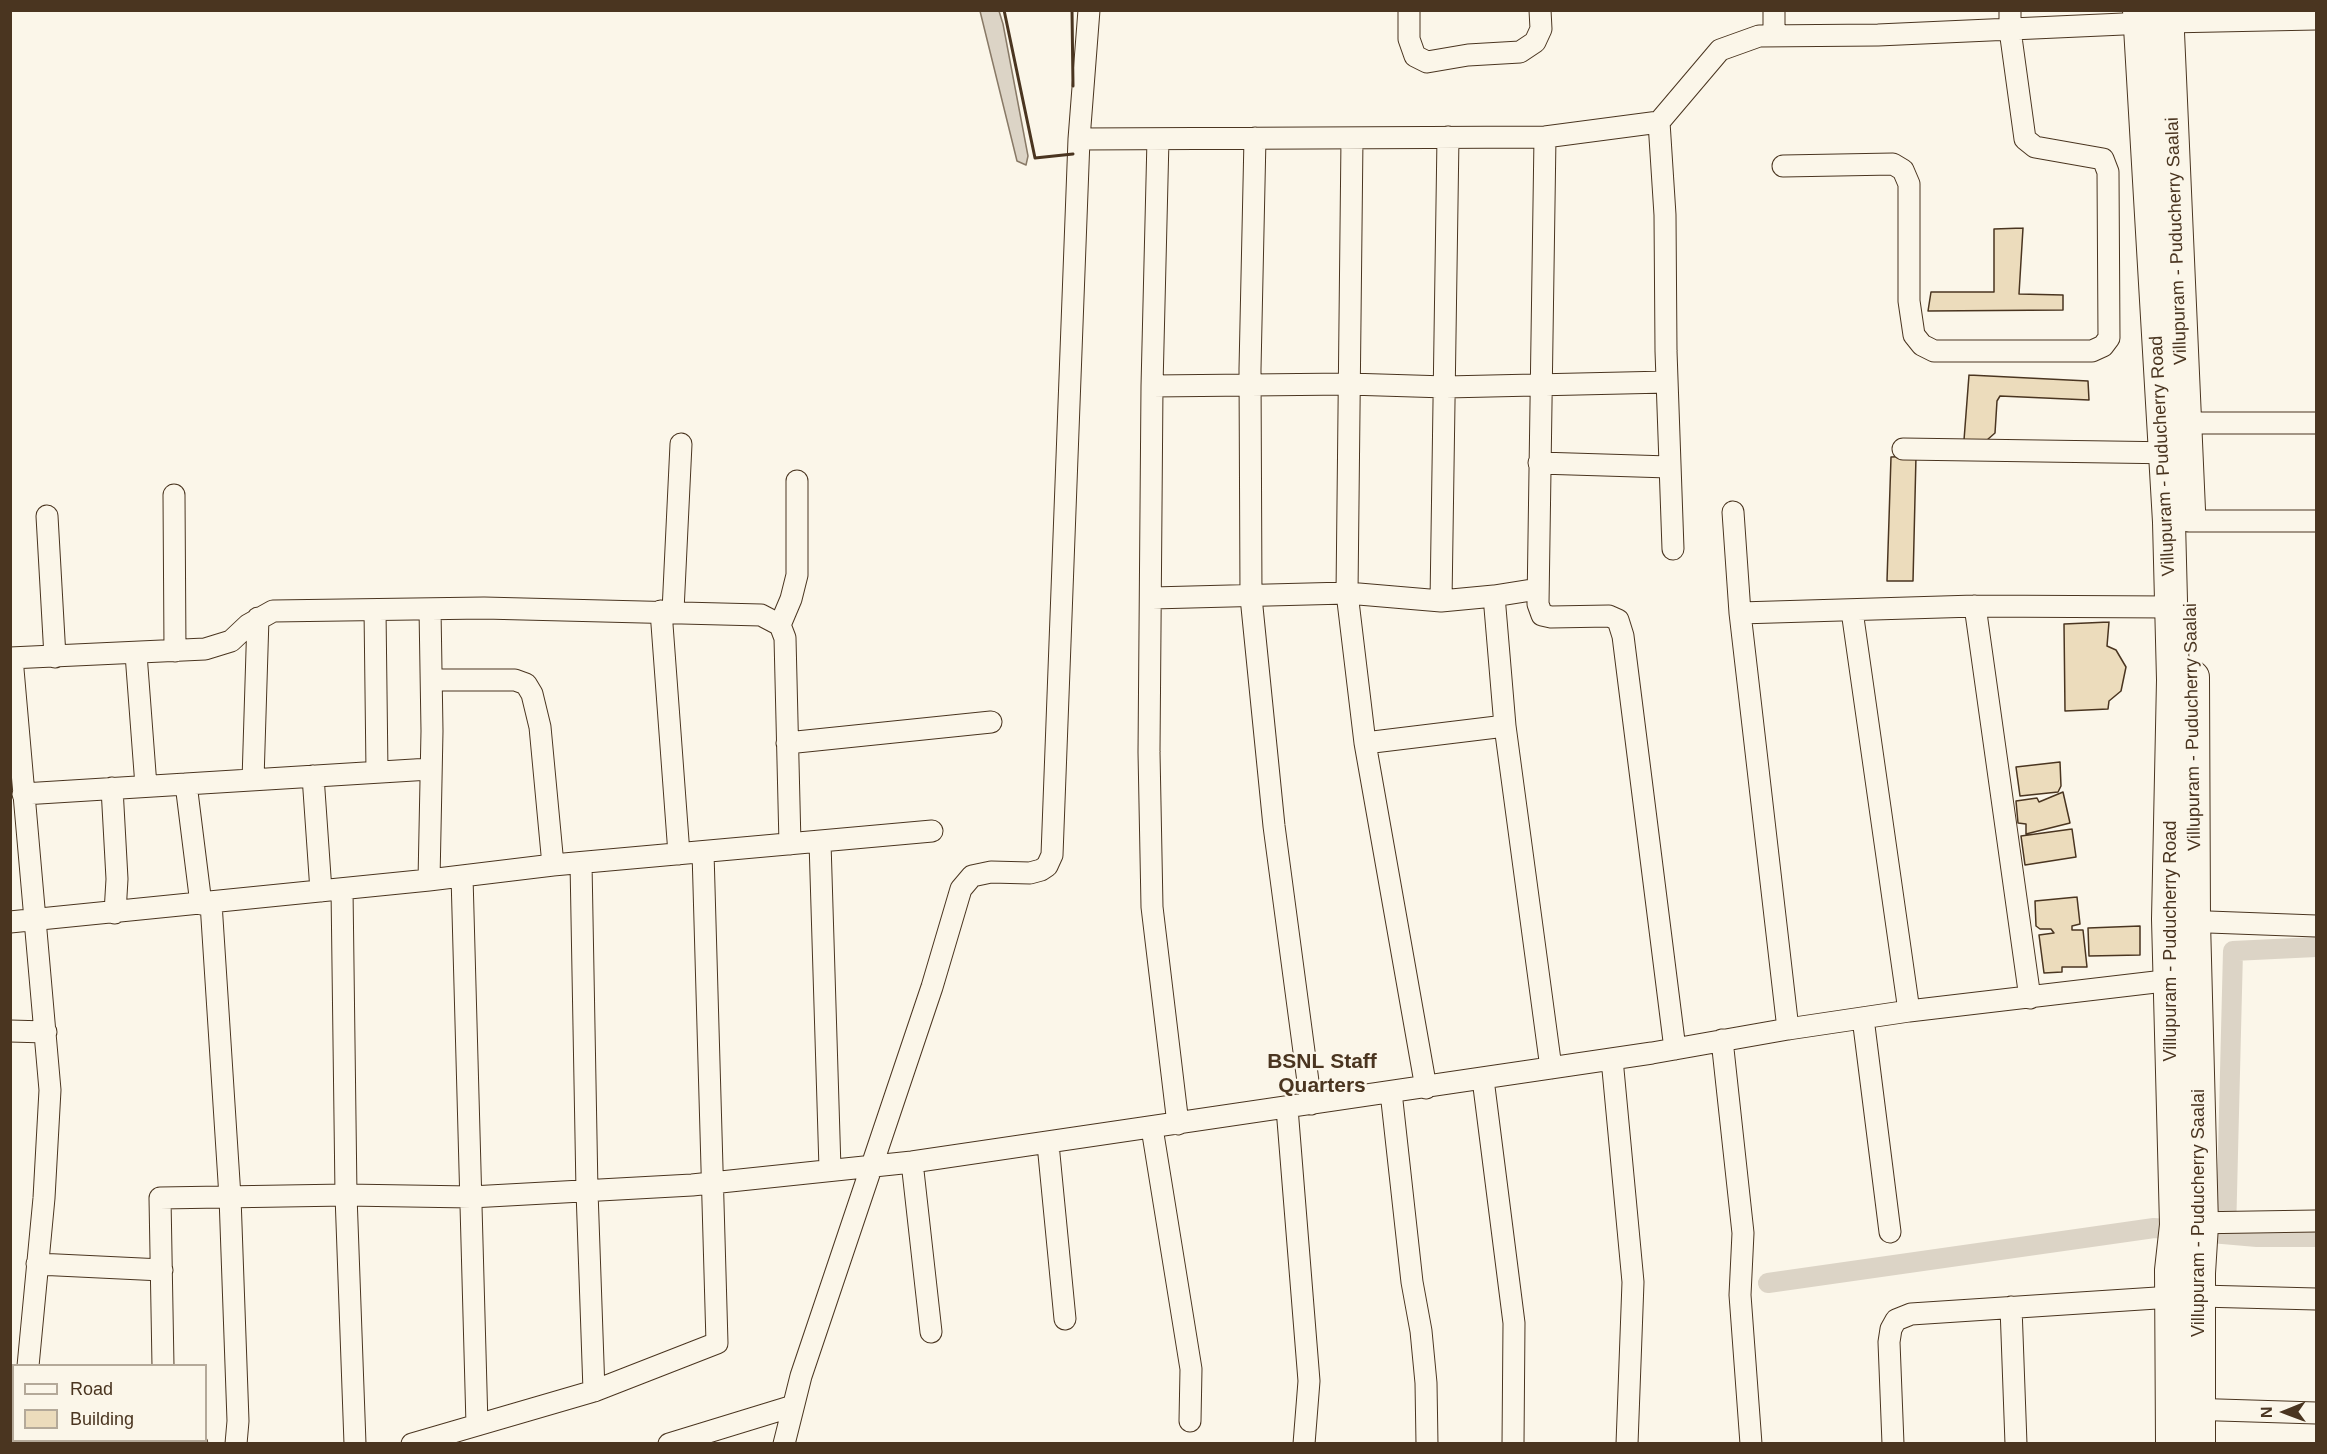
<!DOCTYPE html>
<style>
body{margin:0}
#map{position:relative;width:2327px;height:1454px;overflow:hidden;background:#fbf6e9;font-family:Helvetica,sans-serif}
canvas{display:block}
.frame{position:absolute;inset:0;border:12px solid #4a3520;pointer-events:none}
.legend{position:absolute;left:12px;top:1364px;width:195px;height:78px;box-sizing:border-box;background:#fbf6e9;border:2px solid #b4a999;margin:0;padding:8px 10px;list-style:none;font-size:18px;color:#4a3520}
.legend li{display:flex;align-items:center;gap:12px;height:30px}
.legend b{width:30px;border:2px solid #b4a999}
.north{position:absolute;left:2255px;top:1382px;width:60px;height:60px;-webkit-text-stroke:4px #fbf6e9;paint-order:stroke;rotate:269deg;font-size:16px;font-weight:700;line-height:24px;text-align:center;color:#4a3520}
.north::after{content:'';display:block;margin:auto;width:21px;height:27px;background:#4a3520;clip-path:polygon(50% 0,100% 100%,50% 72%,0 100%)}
</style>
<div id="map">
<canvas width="2327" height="1454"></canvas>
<div class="frame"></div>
<ul class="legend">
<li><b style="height:8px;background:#fbf6e9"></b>Road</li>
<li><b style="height:16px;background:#ecdcbc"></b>Building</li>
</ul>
<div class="north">N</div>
</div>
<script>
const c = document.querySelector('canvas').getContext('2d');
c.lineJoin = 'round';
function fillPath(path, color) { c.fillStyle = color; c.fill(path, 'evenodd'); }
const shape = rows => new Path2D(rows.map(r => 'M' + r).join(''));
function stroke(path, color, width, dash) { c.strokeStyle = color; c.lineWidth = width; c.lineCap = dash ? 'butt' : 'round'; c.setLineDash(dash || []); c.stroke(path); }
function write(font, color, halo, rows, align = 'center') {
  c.font = font + ' Helvetica,sans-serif'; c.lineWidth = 4.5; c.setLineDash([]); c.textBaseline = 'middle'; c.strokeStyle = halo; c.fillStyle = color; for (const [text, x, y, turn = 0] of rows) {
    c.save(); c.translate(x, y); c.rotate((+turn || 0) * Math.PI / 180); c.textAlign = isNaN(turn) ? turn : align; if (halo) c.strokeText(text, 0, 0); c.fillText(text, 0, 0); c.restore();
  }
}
const water = shape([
 [980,11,999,11,1003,24,1028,156,1026,165,1017,161,980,11]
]);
fillPath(water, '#dcd4c6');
stroke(water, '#887966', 1.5);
stroke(shape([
 [2226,1234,2233,951,2316,947],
 [1768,1283,2154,1228,2257,1237,2316,1237]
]), '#dcd4c6', 20);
const building = shape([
 [2023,228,2019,294,2063,295,2063,310,1928,311,1931,292,1994,292,1994,229,2023,228],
 [1969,375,2088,381,2089,400,2000,396,1997,401,1995,433,1987,440,1964,440,1969,375],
 [1916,456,1913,581,1887,581,1891,457,1916,456],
 [2109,622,2107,646,2116,650,2126,667,2121,691,2109,701,2108,709,2065,711,2064,624,2109,622],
 [2060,762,2061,786,2058,792,2020,796,2016,767,2060,762],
 [2063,792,2070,823,2026,834,2026,824,2018,823,2016,801,2037,798,2039,802,2063,792],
 [2072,829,2076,857,2025,865,2021,836,2072,829],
 [2077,897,2080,924,2072,926,2072,930,2083,930,2087,967,2062,967,2062,972,2044,973,2039,935,2054,933,2051,929,2040,929,2036,926,2035,901,2077,897],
 [2140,926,2140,955,2089,956,2088,928,2140,926]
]);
fillPath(building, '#ecdcbc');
stroke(building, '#4a3520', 1.5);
const minor = shape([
 [1409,10,1409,39,1415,56,1427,62,1468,55,1520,52,1535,42,1541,29,1540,10],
 [1774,10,1774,36],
 [1659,122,1665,215,1666,351,1673,549],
 [1545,137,1538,604,1542,615,1551,617,1609,616,1618,620,1623,636,1675,1049],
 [1255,138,1250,369,1251,597,1274,826,1311,1104],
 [1352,138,1347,593,1365,743,1426,1088],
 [1079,139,1545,137,1659,122,1720,50,1759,36,1878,35,2168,22,2316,19],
 [1158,139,1152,386,1149,752,1152,907,1178,1124],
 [1783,166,1893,164,1903,170,1909,184,1909,301,1914,335,1922,345,1934,351,2092,351,2103,346,2109,338,2108,172,2103,159,2035,147,2025,139,2010,30,2010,10],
 [1152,386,1348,384,1446,387,1667,382],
 [2185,423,2316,423],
 [1903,449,2178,453],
 [1539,463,1669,467],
 [174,495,175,651],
 [1733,512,1740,613,1788,1029],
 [47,516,55,657],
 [2189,521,2316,521],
 [1538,589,1494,596,1505,726,1551,1068],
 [1152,598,1347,593,1441,601,1494,596],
 [1441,601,1448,137],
 [1975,606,2030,998],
 [375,610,377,772],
 [661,611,679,854],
 [673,611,681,444],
 [1852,611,1909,1011],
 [1740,613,1975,606,2170,607],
 [780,625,791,599,797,575,797,481],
 [136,654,146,786],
 [10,658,205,649,231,641,248,625,273,611,484,608,761,615,780,625,785,638,790,844],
 [12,658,50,1090,44,1198,28,1366],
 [432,680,515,680,526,684,532,694,540,727,553,865],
 [787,743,991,722],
 [1365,743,1505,726],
 [313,776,321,891],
 [253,780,258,618],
 [186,784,201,904],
 [112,788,117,879,115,913],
 [23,794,430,769],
 [820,842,830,1169],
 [581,863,587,1191,594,1391],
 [462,876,477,1425],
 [429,880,432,731,430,609],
 [342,889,346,1195,355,1444],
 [211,903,230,1197,238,1421,236,1444],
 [2182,921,2316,926],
 [10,922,429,880,553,865,932,831],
 [1863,1018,1890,1232],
 [10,1031,46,1032],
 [1722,1040,1743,1233,1740,1295,1751,1444],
 [1612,1059,1633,1282,1627,1444],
 [1483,1079,1514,1323,1513,1444],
 [1391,1092,1412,1282,1421,1331,1426,1383,1427,1444],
 [1287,1108,1309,1381,1304,1444],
 [1152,1128,1191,1369,1190,1421],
 [1048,1144,1065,1319],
 [912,1162,931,1332],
 [2191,1223,2316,1221],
 [37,1264,162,1270],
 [2200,1296,2316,1299],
 [2011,1307,2016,1444],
 [163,1366,160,1198,346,1195,471,1197,692,1185,912,1162,1652,1053,1788,1029,1909,1011,2181,979],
 [10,1400,14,1401],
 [2187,1409,2316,1413],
 [168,1440,197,1444],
 [412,1444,594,1391,717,1343,703,852],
 [669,1444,793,1406],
 [784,1444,801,1376,932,987,961,889,972,876,991,872,1030,873,1041,870,1047,866,1052,855,1079,139,1089,10],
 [1893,1444,1889,1342,1891,1329,1896,1320,1911,1314,2172,1297]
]);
const highway = shape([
 [2139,10,2169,522,2173,680,2168,919,2176,1225,2171,1270,2172,1444],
 [2167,10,2189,510],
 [2193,677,2194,922,2202,1225,2199,1273,2199,1444]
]);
stroke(minor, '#4a3520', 23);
stroke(highway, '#4a3520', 34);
stroke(minor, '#fbf6e9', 21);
stroke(highway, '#fbf6e9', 32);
stroke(shape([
 [1004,10,1035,158,1073,154],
 [1072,10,1073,86]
]), '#4a3520', 3);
write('18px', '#4a3520', '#fbf6e9', [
 ["Villupuram - Puducherry Saalai",2177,241,-92],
 ["Villupuram - Puducherry Road",2163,456,-93],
 ["Villupuram - Puducherry Saalai",2193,727,-91],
 ["Villupuram - Puducherry Road",2171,941,-90],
 ["Villupuram - Puducherry Saalai",2199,1213,-90]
]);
write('bold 21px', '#4a3520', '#fbf6e9', [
 ["BSNL Staff",1322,1062],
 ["Quarters",1322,1086]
]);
</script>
